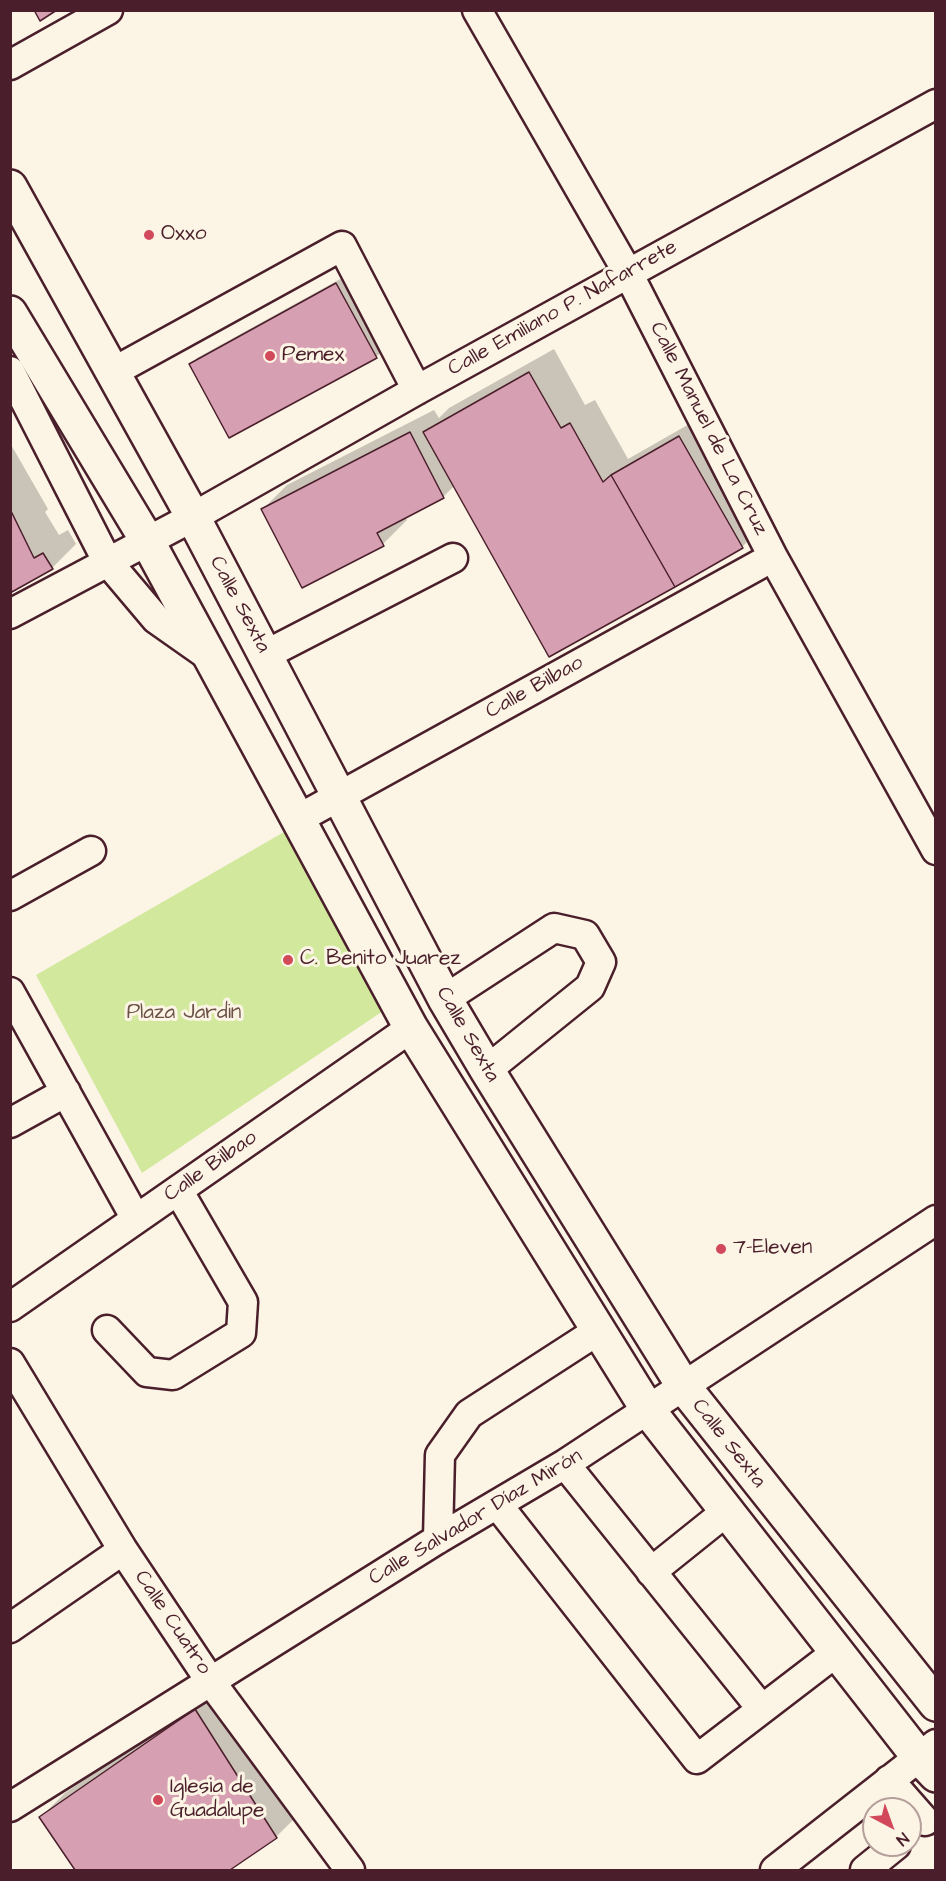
<!DOCTYPE html>
<meta charset="utf-8">
<style>
body{margin:0}
#map{position:relative;width:946px;height:1881px;overflow:hidden;background:#fcf5e5;font-family:"Architects Daughter",sans-serif}
canvas{display:block}
.frame{position:absolute;inset:0;border:12px solid #4a1f2b;pointer-events:none}
.north{position:absolute;left:862px;top:1797px;width:60px;height:60px;box-sizing:border-box;background:#fcf5e5;border:2px solid #b59f9b;border-radius:50%;rotate:139deg;font-size:16px;font-weight:700;line-height:24px;text-align:center;color:#4a1f2b}
.north::after{content:'';display:block;margin:auto;width:21px;height:27px;background:#d1495b;clip-path:polygon(50% 0,100% 100%,50% 72%,0 100%)}
</style>
<div id="map">
<canvas width="946" height="1881"></canvas>
<div class="frame"></div>
<div class="north">N</div>
</div>
<script>
const c = document.querySelector('canvas').getContext('2d');
c.lineJoin = 'round';
function fillPath(path, color) { c.fillStyle = color; c.fill(path, 'evenodd'); }
const shape = rows => new Path2D(rows.map(r => 'M' + r).join(''));
function stroke(path, color, width, dash) { c.strokeStyle = color; c.lineWidth = width; c.lineCap = dash ? 'butt' : 'round'; c.setLineDash(dash || []); c.stroke(path); }
function write(font, color, halo, rows, align = 'center') {
  c.font = font + ' "Architects Daughter",sans-serif'; c.lineWidth = 6; c.setLineDash([]); c.textBaseline = 'middle'; c.strokeStyle = halo; c.fillStyle = color; for (const [text, x, y, turn = 0] of rows) {
    c.save(); c.translate(x, y); c.rotate((+turn || 0) * Math.PI / 180); c.textAlign = isNaN(turn) ? turn : align; if (halo) c.strokeText(text, 0, 0); c.fillText(text, 0, 0); c.restore();
  }
}
fillPath(shape([
 [284,832,383,1011,142,1173,36,975]
]), '#d1e89d');
fillPath(shape([
 [342,278,382,351,376,357,191,364,197,358],
 [554,349,585,405,595,400,628,459,698,419,761,528,742,547,455,485,443,497,405,517,407,520,383,544,263,509,287,485,434,410,439,418,449,408],
 [10,443,48,509,45,512,59,535,68,530,76,544,52,568,10,591],
 [219,1686,300,1813,276,1837,227,1870,77,1870,41,1817,65,1793]
]), '#0003');
const building = shape([
 [34,10,57,10,40,21,34,10],
 [336,283,377,358,229,438,189,364,336,283],
 [529,372,561,428,570,423,603,482,611,475,675,587,549,657,423,432,529,372],
 [410,432,444,498,377,533,384,546,302,588,261,509,410,432],
 [679,436,743,548,675,587,611,475,679,436],
 [10,509,34,558,43,553,53,569,10,593,10,509],
 [195,1709,277,1838,230,1870,75,1870,39,1817,195,1709]
]);
fillPath(building, '#d79fb2');
stroke(building, '#4a1f2b', 1.5);
const minor = shape([
 [477,10,628,273,773,557,936,850],
 [10,65,108,10],
 [10,371,107,561,156,619,210,657],
 [113,372,342,246,417,390],
 [10,614,193,517,417,390,936,104],
 [265,655,453,558],
 [298,819,773,557],
 [10,896,91,851],
 [10,992,136,1219],
 [445,999,554,928,585,935,601,962,590,987,487,1070],
 [10,1123,66,1092],
 [10,1307,411,1028],
 [107,1330,147,1372,173,1375,241,1333,243,1302,178,1190],
 [10,1363,123,1550,211,1682,350,1870],
 [565,1464,761,1708],
 [497,1504,697,1759,838,1651],
 [438,1539,440,1455,469,1414,599,1330],
 [651,1572,727,1511],
 [10,1628,123,1550],
 [889,1780,925,1821],
 [10,1807,438,1539,565,1464,936,1220],
 [775,1870,936,1744],
 [865,1870,896,1845]
]);
const major = shape([
 [10,187,193,517,445,999,487,1070,684,1387,936,1704],
 [10,313,148,542,411,1028,648,1410,918,1756,936,1775]
]);
stroke(minor, '#4a1f2b', 33);
stroke(major, '#4a1f2b', 38);
stroke(minor, '#fcf5e5', 28);
stroke(major, '#fcf5e5', 33);
for (const [x, y, r, color] of [
 [149,235,6,"#d1495b"],
 [270,356,6,"#d1495b"],
 [288,960,6,"#d1495b"],
 [721,1249,6,"#d1495b"],
 [158,1800,6,"#d1495b"]
]) { const dot = new Path2D(); dot.arc(x, y, r, 0, 2 * Math.PI); c.fillStyle = color; c.fill(dot); stroke(dot, '#fcf5e5', 2); }
write('21px', '#4a1f2b', '#fcf5e5', [
 ["Oxxo",161,235],
 ["Pemex",282,356],
 ["C. Benito Juarez",300,960],
 ["7-Eleven",733,1249],
 ["Iglesia de",170,1788],
 ["Guadalupe",170,1812]
], 'left');
write('21px', '#4a1f2b', '#fcf5e5', [
 ["Calle Emiliano P. Nafarrete",563,309,-29],
 ["Calle Manuel de La Cruz",708,429,63],
 ["Calle Sexta",239,605,62],
 ["Calle Bilbao",535,688,-29],
 ["Calle Sexta",467,1035,60],
 ["Calle Bilbao",211,1167,-35],
 ["Calle Sexta",728,1444,52],
 ["Calle Salvador Díaz Mirón",476,1518,-31],
 ["Calle Cuatro",172,1623,56]
]);
write('21px', '#6c5148', '#fcf5e5', [
 ["Plaza Jardin",184,1014]
]);
</script>
